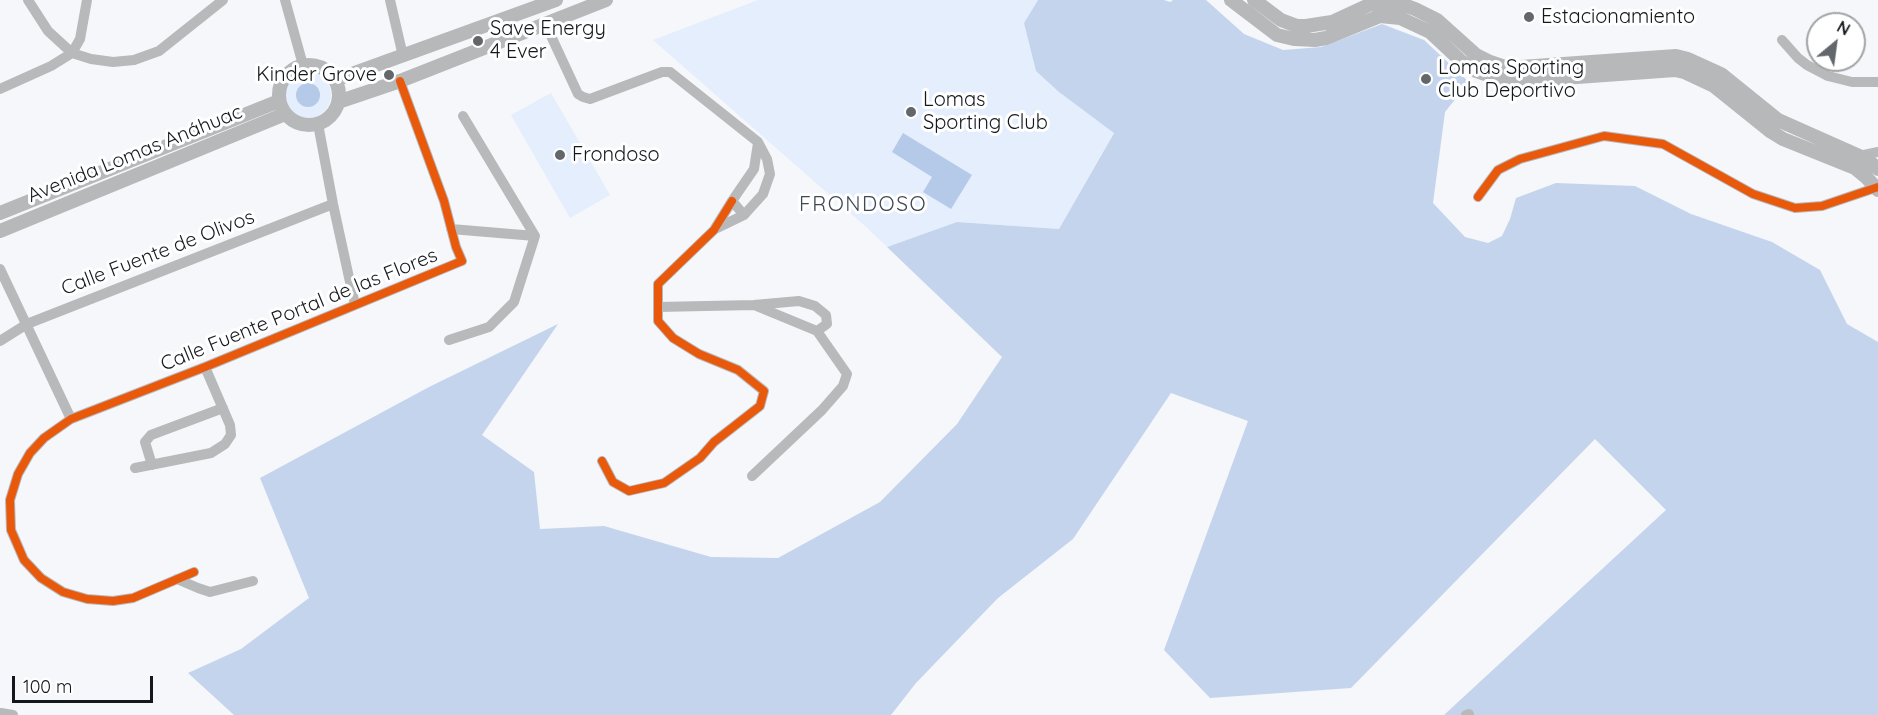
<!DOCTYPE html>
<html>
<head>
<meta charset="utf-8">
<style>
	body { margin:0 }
	#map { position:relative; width:1878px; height:715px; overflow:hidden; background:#f5f7fa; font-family:Quicksand,sans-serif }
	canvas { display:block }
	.north { position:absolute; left:1806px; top:12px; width:60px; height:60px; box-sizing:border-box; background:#fff; border:2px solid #a1a3a5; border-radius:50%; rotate:29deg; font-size:16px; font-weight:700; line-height:24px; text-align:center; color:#14181d }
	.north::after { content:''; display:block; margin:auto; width:21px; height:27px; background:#63666a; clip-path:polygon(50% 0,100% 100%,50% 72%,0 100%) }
	.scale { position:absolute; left:12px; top:676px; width:141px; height:27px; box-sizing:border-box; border:3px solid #14181d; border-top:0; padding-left:8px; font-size:18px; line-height:21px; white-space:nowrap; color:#14181d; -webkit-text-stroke:4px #fff; paint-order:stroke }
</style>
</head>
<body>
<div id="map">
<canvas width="1878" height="715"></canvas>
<div class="north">N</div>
<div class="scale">100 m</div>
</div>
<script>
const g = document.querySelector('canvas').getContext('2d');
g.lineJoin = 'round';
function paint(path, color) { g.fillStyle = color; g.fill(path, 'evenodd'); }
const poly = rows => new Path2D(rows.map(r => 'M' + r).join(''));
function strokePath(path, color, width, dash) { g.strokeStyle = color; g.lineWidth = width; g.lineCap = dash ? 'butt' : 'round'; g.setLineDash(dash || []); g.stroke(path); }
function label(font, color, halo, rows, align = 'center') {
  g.font = font + ' Quicksand,sans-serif'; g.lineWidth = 6; g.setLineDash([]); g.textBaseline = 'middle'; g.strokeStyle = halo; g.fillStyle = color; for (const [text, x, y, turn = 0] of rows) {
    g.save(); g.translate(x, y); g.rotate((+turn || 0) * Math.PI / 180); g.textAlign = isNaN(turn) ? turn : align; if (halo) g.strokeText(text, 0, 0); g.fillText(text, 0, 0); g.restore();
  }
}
paint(poly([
	[758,0,1038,0,1024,23,1059,92,1114,132,1059,229,957,222,887,247,865,226,653,40],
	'285 95a23 23 0 1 1 46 0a23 23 0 1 1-46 0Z',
	[551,93,610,195,570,218,511,115]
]), '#e5eefc');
paint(poly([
	[1038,0,1164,0,1170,2,1173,0,1206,0,1244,34,1283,50,1321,47,1382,24,1424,40,1469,82,1445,112,1433,203,1465,237,1488,243,1502,236,1510,219,1516,198,1556,183,1635,186,1691,214,1772,242,1820,270,1847,324,1878,342,1878,715,1444,715,1666,510,1595,439,1351,688,1210,698,1164,650,1248,421,1171,393,1073,539,998,598,916,683,891,715,234,715,188,673,241,649,309,598,260,478,429,387,558,324,482,435,534,472,540,529,604,526,711,557,778,558,880,502,957,424,1002,357,887,247,957,222,1059,229,1114,133,1059,92,1036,71,1024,23]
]), '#c4d4ed');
paint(poly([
	'296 95a12 12 0 1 1 24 0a12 12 0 1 1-24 0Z',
	[903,133,972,175,951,209,923,192,932,177,892,152]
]), '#b5cae8');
strokePath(poly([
	[28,0,48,31,72,53,91,59,113,62,134,60,159,51,223,0],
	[285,0,303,65],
	[390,0,403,56],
	[545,23,578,94,583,97,590,99,662,72,670,72,758,142,767,159,770,174,763,194,744,215,715,229],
	[1782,40,1798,58,1807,65,1828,76,1852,82,1878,82],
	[0,89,51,66,72,53,80,39,87,0],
	[318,124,333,204,355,305],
	[1858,160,1859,156,1878,152],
	[1478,197,1498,170,1520,159,1604,136,1663,144,1753,194,1795,208,1822,206,1878,187],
	[744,215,732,201,754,169,758,143],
	[451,229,535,236],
	[0,269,71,419],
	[658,307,754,305,799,301,815,306,826,315,827,324,817,331],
	[449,340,489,327,514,302,535,236,463,116],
	[0,341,27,324,333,204],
	[602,461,613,482,629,491,664,483,700,458,714,442,760,406,764,391,738,370,699,354,673,338,658,321,658,284,714,230,732,201],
	[152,465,145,442,151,435,223,408],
	[135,468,211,453,225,444,231,435,230,425,205,367],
	[752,476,822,410,843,386,847,374,817,331,754,305],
	[194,572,133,598,113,601,87,599,63,592,41,578,24,560,11,530,10,500,18,474,30,453,44,438,71,419,205,367,462,261,456,247,444,201,400,81],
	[177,579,198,588,210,592,253,581],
	[1,713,13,715],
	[1466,715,1469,714]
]), '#b7b9bb', 10);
strokePath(poly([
	[1231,0,1277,35,1294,39,1315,40,1326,38,1380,16,1400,18,1430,32,1461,61,1476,71,1502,80,1521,81,1675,70,1684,72,1714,86,1770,131,1783,139,1855,168,1866,177,1878,190],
	[1254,0,1281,20,1297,26,1306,26,1332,22,1369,5,1379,3,1404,5,1415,9,1437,20,1476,55,1490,62,1505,67,1521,67,1676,56,1688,59,1721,74,1778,120,1859,156,1870,162,1878,169],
	'279 95a30 30 0 1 1 60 0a30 30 0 1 1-60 0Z',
	[335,80,556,0],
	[338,102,400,81,606,0],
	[0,213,279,101],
	[0,231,285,114]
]), '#b6b8ba', 14);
strokePath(poly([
	[1478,197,1498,170,1520,159,1604,136,1663,144,1753,194,1795,208,1822,206,1878,187],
	[602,461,613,482,629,491,664,483,700,458,714,442,760,406,764,391,738,370,699,354,673,338,658,321,658,284,714,230,732,201],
	[194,572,133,598,113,601,87,599,63,592,41,578,24,560,11,530,10,500,18,474,30,453,44,438,71,419,205,367,462,261,456,247,444,201,400,81]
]), '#e8590c', 8);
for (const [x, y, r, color] of [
	[1529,17,6,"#63666a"],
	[478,41,6,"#63666a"],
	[389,75,6,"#63666a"],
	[1426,79,6,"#63666a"],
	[911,112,6,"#63666a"],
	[560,155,6,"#63666a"]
]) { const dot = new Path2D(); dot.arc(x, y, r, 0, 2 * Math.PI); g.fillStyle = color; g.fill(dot); strokePath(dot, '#fff', 2); }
label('20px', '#14181d', '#fff', [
	["Estacionamiento",1541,17],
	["Save Energy",490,29],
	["4 Ever",490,52],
	["Lomas Sporting",1438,68],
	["Club Deportivo",1438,91],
	["Kinder Grove",377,75,"right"],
	["Lomas",923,100],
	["Sporting Club",923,123],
	["Frondoso",572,155]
], 'left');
label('20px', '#14181d', '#fff', [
	["Avenida Lomas Anáhuac",135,154,-22],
	["Calle Fuente de Olivos",158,253,-21],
	["Calle Fuente Portal de las Flores",299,310,-22]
]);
g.letterSpacing = '1.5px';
label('21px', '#404854', '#fff', [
	["FRONDOSO",863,205]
]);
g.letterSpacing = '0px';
</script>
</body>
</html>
